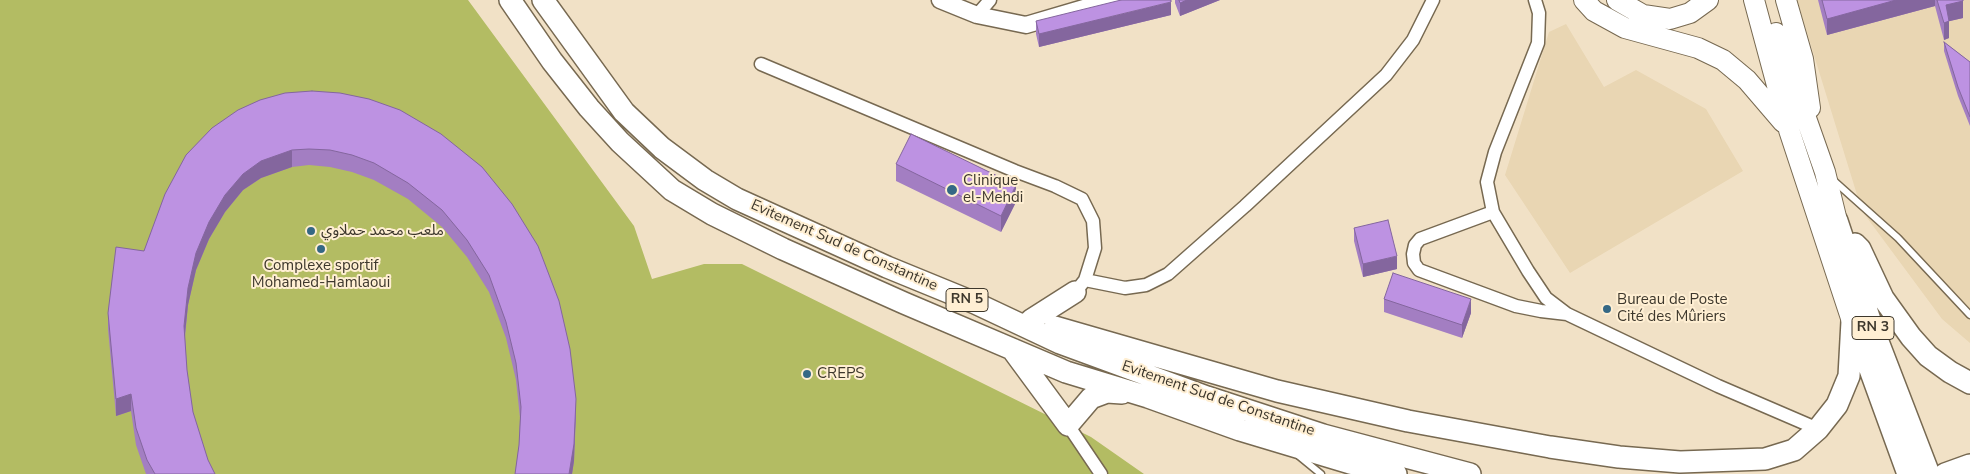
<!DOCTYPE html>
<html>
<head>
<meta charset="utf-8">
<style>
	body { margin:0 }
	canvas { display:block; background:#f1e1c6 }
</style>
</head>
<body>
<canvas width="1970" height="474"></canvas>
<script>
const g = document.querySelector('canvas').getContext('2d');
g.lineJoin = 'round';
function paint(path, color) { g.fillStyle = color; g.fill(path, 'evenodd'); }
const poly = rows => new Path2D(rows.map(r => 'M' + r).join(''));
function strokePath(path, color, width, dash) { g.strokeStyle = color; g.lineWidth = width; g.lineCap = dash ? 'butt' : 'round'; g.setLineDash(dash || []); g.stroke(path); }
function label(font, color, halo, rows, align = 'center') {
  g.font = font + ' "Nunito Sans","Noto Sans Arabic",sans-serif'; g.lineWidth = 4; g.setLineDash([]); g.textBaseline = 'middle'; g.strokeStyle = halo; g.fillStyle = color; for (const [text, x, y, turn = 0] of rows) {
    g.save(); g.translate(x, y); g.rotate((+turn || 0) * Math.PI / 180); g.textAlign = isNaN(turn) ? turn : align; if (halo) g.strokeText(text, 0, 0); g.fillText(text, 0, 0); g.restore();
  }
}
paint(poly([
	[1797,0,1970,0,1970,343,1942,319,1862,211],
	[1566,24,1604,87,1636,70,1706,109,1743,171,1570,273,1505,175,1549,32]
]), '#e9d6b3');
paint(poly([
	[0,0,468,0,634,226,652,279,704,264,742,264,1091,437,1144,474,0,474]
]), '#b3bc63');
const service = poly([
	[1833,180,1898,238,1970,315],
	[1299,456,1321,474]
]);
const minor = poly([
	[1535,0,1539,13,1538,43,1495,152,1487,182,1493,212,1528,271,1546,298,1567,314,1718,386,1818,429],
	[977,15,990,0],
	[761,64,1015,171,1055,186,1082,199,1093,221,1095,248,1085,280,1081,285],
	[1493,212,1420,239,1415,245,1413,254,1414,263,1419,270,1516,306,1541,311,1567,314],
	[1085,280,1125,288,1146,285,1168,274,1245,206,1386,75,1413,40,1433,0],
	[1068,425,1101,474]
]);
const tertiary = poly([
	[940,0,977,15,1026,25,1111,0]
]);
const primary = poly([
	[1584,0,1594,11,1625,28,1698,48,1723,60,1747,80,1783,122],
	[1617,0,1643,15,1670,19,1690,13,1708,0],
	[1754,0,1789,130,1852,321],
	[1786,0,1803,59,1810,108],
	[1776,33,1825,172,1837,221]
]);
const trunk = poly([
	[510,0,552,61,589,108,620,142,672,190,712,214,783,249,904,303,1066,372,1148,397,1240,430,1350,463,1396,474],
	[543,0,624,112,662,148,705,180,737,199,887,267,975,303,1060,343,1207,397,1323,435,1470,474],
	[1837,221,1872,326,1929,474],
	[1855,244,1860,249,1883,298,1911,337,1928,356,1950,372,1970,383],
	[1031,320,1075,292],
	[1055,327,1277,391,1408,421,1550,447,1619,457,1680,462,1765,459,1794,450,1818,429,1837,405,1849,376,1852,321],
	[1856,331,1908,474],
	[1012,349,1068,425,1091,398,1107,392,1122,393],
	[1945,474,1970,465]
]);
strokePath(service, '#776951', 9);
strokePath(minor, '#776951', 15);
strokePath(tertiary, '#776951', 19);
strokePath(primary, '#776951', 22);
strokePath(trunk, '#776951', 24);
strokePath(service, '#fff', 6);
strokePath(minor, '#fff', 12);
strokePath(tertiary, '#fff', 16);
strokePath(primary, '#fff', 20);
strokePath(trunk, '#fff', 21);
paint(poly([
	[1175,0,1220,0,1180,16,1175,3],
	[1818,0,1963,0,1963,18,1949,21,1949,38,1944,40,1935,6,1827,35],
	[1171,15,1039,47,1036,34,1036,21],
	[1944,42,1970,62,1970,126,1958,96,1944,51],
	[400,110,576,416,574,461,572,474,515,474,519,445,520,418,516,380,506,338,489,292,467,257,442,227,408,199,374,180,352,172,330,167,309,165,292,167,261,178,243,190,225,212,209,239,196,270,188,305,185,337,187,370,193,412,208,460,215,474,146,474,136,445,131,411,116,416,108,329,108,313,144,251,165,194],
	[896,164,1016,202,1001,232,896,181],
	[1354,228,1397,269,1363,277,1354,241],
	[1384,299,1471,313,1462,338,1384,312]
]), '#a37ec2');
paint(poly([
	[1187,0,1220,0,1180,16,1180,3],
	[1896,0,1935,0,1935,6,1827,35,1827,19],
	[1963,1,1963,18,1946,22,1946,5],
	[1171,2,1171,15,1039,47,1039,34],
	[1949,21,1949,38,1944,40,1944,23],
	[292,150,292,167,261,178,243,190,225,212,209,239,196,270,188,305,184,343,184,326,188,288,196,253,209,222,225,195,243,174,261,161],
	[1016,185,1016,202,1001,232,1001,216],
	[1397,256,1397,269,1363,277,1363,264],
	[1471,299,1471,313,1462,338,1462,325],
	[131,394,131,411,116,416,116,399],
	[576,399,574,461,572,474,569,474]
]), '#84669e');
const building = poly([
	[1121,0,1171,0,1171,2,1039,34,1036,21,1121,0],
	[1179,0,1187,0,1180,3,1179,0],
	[1822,0,1896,0,1827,19,1822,0],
	[1937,0,1963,0,1963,1,1946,5,1949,21,1944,23,1937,0],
	[1944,42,1970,62,1970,117,1958,87,1944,42],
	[312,91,340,93,369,99,400,110,441,134,482,167,512,204,538,246,559,301,570,349,576,399,574,444,569,474,515,474,519,445,521,407,516,363,506,322,489,275,467,240,442,210,408,183,374,163,352,155,330,150,309,149,292,150,261,161,243,174,225,195,209,222,196,253,188,288,184,326,187,370,193,412,208,460,215,474,155,474,147,460,136,428,131,394,116,399,108,313,116,247,144,251,165,194,186,155,212,128,238,110,260,100,285,93,312,91],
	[911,134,1016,185,1001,216,896,164,911,134],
	[1388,220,1397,256,1363,264,1354,228,1388,220],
	[1393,273,1471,299,1462,325,1384,299,1393,273]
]);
paint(building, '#bd92e2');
strokePath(building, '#84669e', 1);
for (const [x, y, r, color] of [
	[952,190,6,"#356885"],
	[311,231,5,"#356885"],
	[321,249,5,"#356885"],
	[1607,309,5,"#356885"],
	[807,374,5,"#356885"]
]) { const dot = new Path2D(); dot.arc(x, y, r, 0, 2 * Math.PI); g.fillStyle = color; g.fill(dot); strokePath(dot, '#ffefd3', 2); }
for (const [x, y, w] of [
	[967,300,42],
	[1873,328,42]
]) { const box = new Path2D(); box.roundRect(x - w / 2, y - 11.5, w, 23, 4); g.fillStyle = '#ffefd3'; g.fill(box); strokePath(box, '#3d372c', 1); }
label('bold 14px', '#3d372c', null, [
	["RN 5",967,300],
	["RN 3",1873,328]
]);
label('15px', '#3d372c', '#ffefd3', [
	["Clinique",963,181],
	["el-Mehdi",963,198],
	["ملعب محمد حملاوي",321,231],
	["Complexe sportif",321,266,"center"],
	["Mohamed-Hamlaoui",321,283,"center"],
	["Bureau de Poste",1617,300],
	["Cité des Mûriers",1617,317],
	["CREPS",817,374]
], 'left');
label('15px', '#3d372c', '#ffefd3', [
	["Evitement Sud de Constantine",844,246,24],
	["Evitement Sud de Constantine",1218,399,19]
]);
</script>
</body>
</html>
